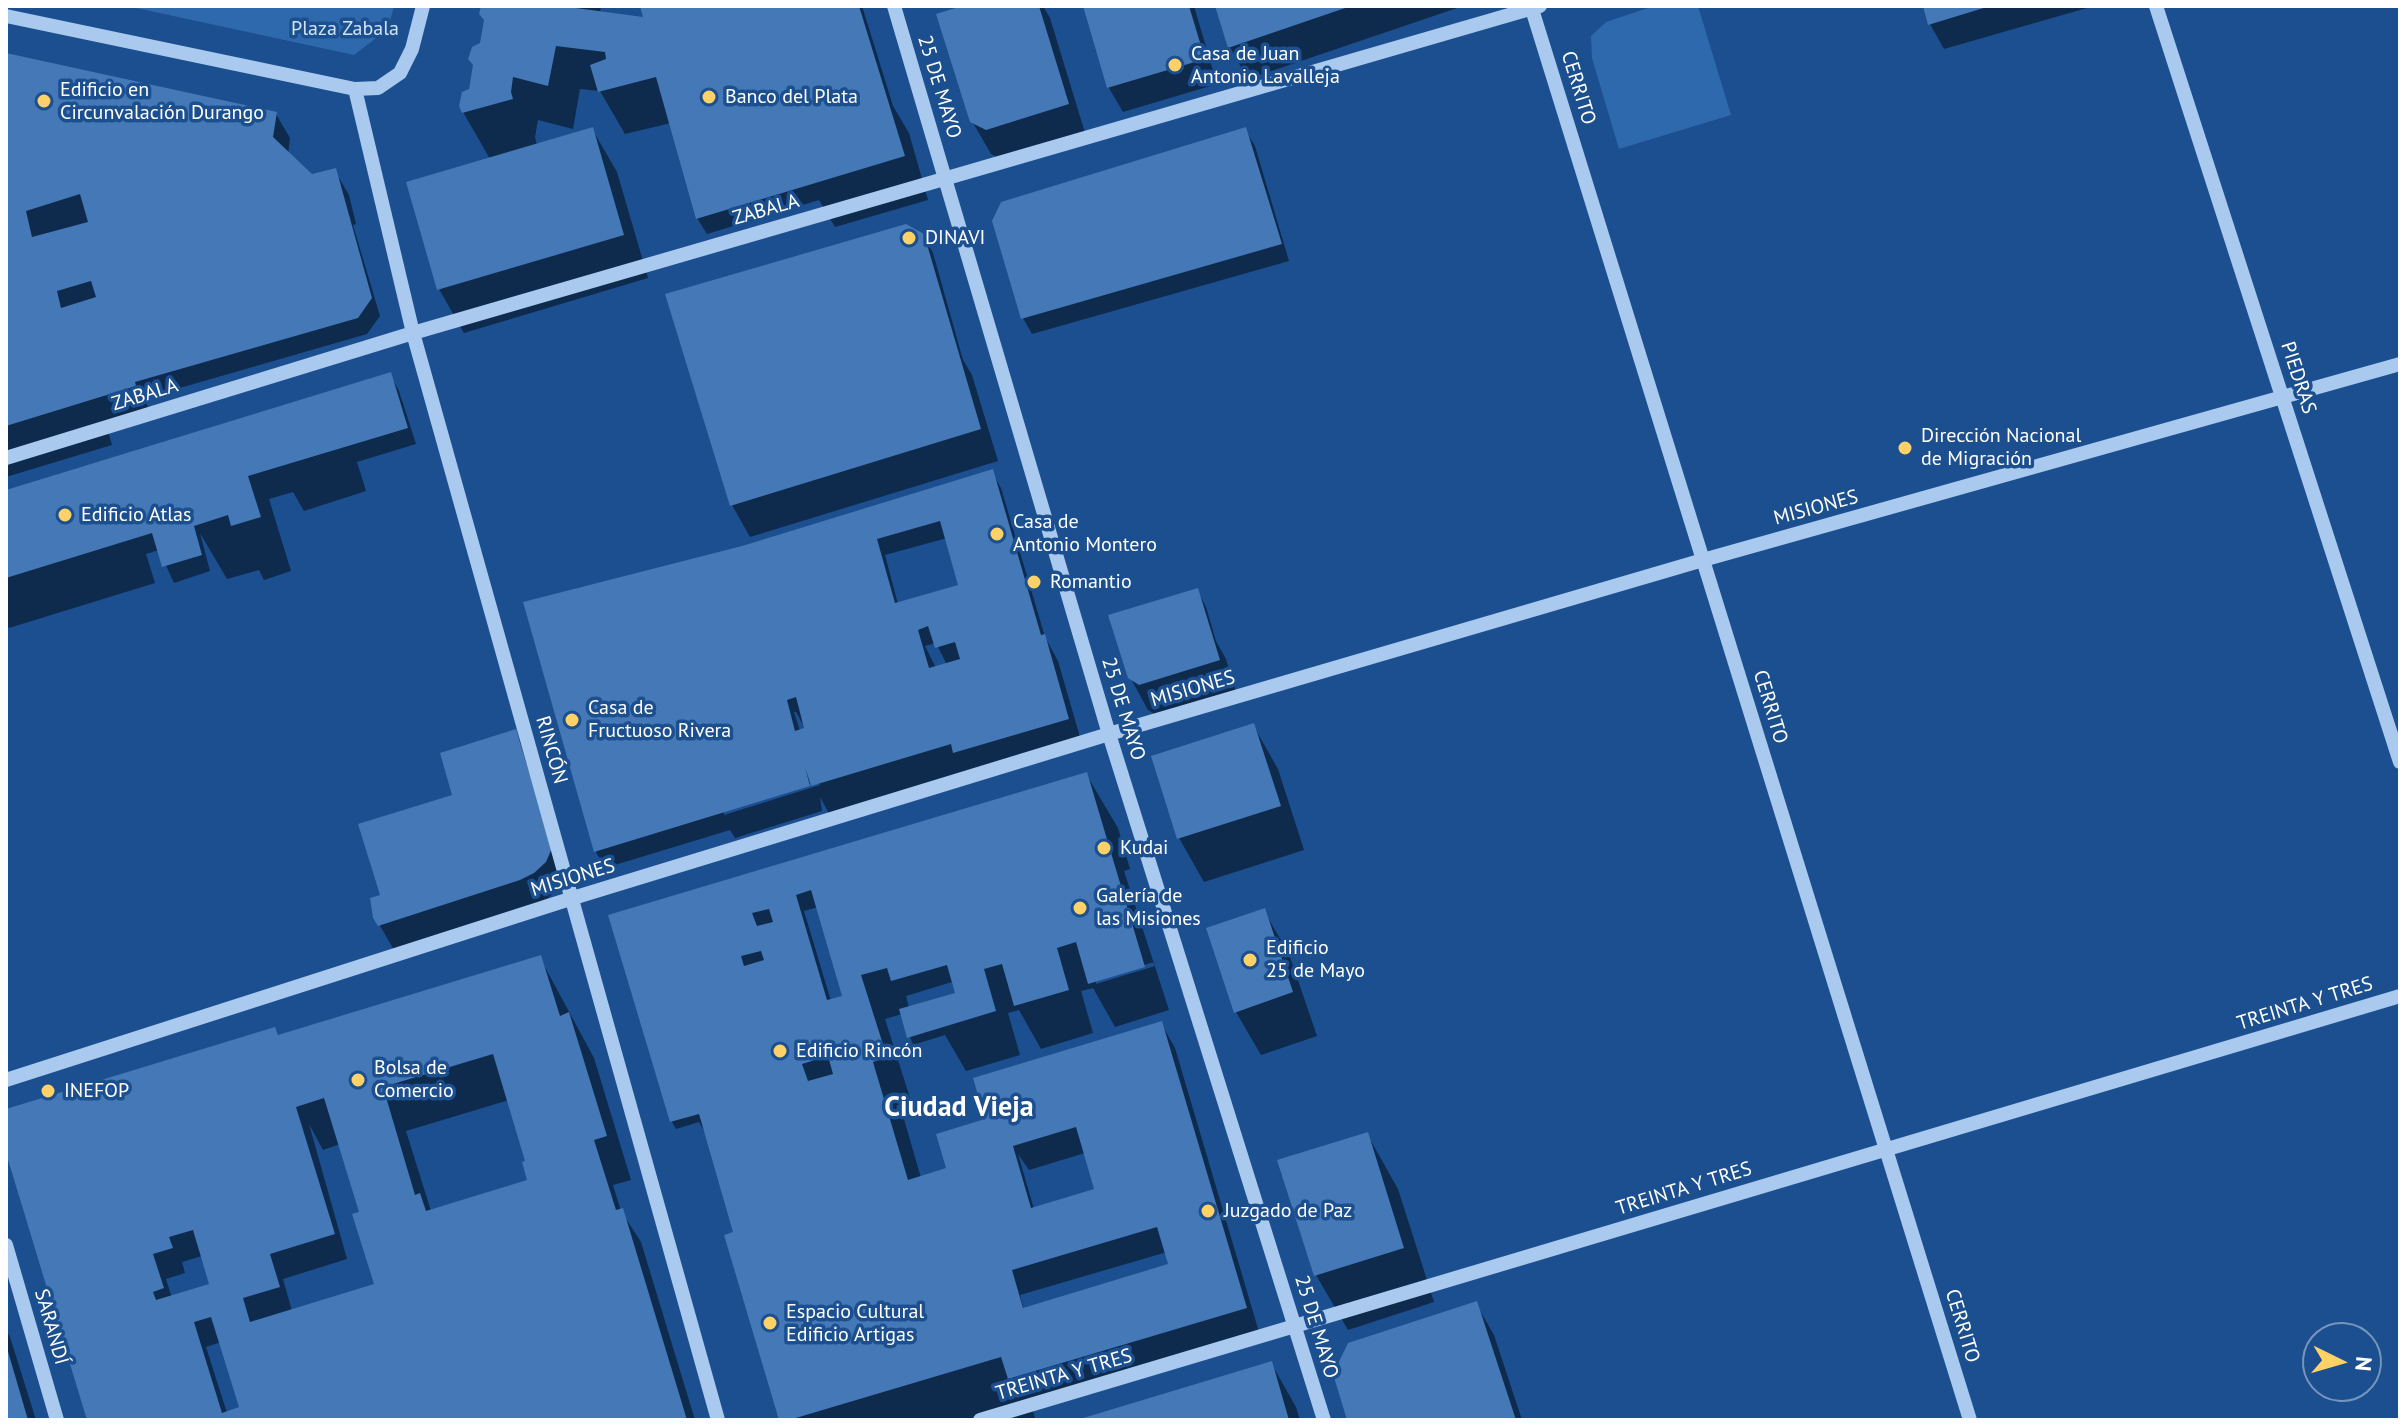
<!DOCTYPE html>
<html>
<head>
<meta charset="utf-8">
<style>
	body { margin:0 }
	#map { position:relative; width:2406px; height:1426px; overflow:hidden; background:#1b4f8f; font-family:"PT Sans",sans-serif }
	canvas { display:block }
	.frame { position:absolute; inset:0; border:8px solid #fff; pointer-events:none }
	.north { position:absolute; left:2302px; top:1322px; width:80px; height:80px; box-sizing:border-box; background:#1b4f8f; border:2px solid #7695bc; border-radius:50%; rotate:95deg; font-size:22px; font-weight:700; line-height:32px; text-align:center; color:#fff }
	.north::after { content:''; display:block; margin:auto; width:28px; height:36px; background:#ffd166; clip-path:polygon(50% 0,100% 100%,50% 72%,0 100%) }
</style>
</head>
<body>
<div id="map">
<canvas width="2406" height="1426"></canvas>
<div class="frame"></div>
<div class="north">N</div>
</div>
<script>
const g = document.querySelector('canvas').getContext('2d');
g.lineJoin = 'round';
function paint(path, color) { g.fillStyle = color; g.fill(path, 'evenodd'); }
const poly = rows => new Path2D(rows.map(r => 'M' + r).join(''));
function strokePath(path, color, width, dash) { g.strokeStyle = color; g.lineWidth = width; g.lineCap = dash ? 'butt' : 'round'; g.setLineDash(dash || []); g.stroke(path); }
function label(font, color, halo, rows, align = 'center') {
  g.font = font + ' "PT Sans",sans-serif'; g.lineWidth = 7; g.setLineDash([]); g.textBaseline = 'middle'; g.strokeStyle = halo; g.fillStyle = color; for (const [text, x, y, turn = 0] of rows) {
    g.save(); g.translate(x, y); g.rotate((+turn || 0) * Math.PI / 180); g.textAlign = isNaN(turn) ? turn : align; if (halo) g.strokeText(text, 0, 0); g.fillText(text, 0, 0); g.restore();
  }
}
paint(poly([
	[127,6,394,6,388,29,354,55],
	[1654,6,1698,6,1731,115,1619,149,1592,58,1591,36,1606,22]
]), '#2e69ad');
paint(poly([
	[483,6,601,6,600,13,646,20,642,6,862,6,893,106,909,133,928,200,835,227,819,200,707,234,697,218,671,123,625,134,600,91,580,89,573,129,538,120,535,137,537,145,592,129,617,172,648,278,464,333,439,289,490,159,463,112,486,22],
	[968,6,1043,6,1050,18,1086,136,1005,161,991,154,972,121],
	[1085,6,1194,6,1217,84,1123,112,1109,88],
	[1217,6,1463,6,1248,79,1230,48],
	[1925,6,2094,6,1944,49,1930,24],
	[6,55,276,114,290,138,288,154,311,176,335,171,349,195,356,224,353,225,380,316,367,334,145,398,149,411,106,424,112,445,6,477],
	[1245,130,1255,146,1289,261,1032,334,1023,318],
	[923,235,933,253,963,360,972,375,998,461,750,537,732,505],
	[390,375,399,391,416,444,357,462,366,491,304,511,293,492,269,499,291,571,264,580,259,570,227,579,200,533,210,571,174,583,159,550,146,554,155,583,9,628,6,623,6,492],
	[992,472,1001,488,1045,637,1058,661,1082,744,831,817,820,797,822,811,735,838,730,830,605,868,596,852,525,604,743,548],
	[947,538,960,586,898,604,885,555],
	[936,643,947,665,936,668,925,646],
	[794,712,796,712,806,730,800,731],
	[818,781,820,785,724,815,724,811],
	[1197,590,1206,607,1216,641,1226,659,1236,692,1158,716,1148,710,1130,677],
	[1253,725,1278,769,1304,850,1204,882,1179,838],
	[515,731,529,756,565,874,559,887,548,898,535,904,394,950,375,917,382,896,455,796],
	[1086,774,1118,828,1130,869,1124,871,1169,1010,1115,1027,1093,988,1081,991,1093,1033,1041,1049,1019,1010,1008,1013,1020,1055,966,1071,945,1035,913,1045,902,1014,885,1019,911,1101,896,1106,904,1119,921,1178,948,1170,988,1122,1161,1023,1175,1048,1259,1332,1030,1401,1035,1418,1029,1420,781,1420,736,1233,707,1136,699,1122,676,1129,672,1122,611,916],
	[818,907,845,997,831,1001,804,911],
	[1154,962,1155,966,1096,984,1096,979],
	[952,982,958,994,909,1008,906,996],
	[1085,1153,1096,1190,1034,1209,1018,1154,1029,1170],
	[1167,1252,1171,1266,1024,1310,1020,1295],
	[1264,911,1289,954,1317,1036,1261,1055,1236,1012],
	[540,958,594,1058,631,1180,613,1185,621,1211,641,1242,695,1420,89,1420,6,1146,6,1111,275,1029,279,1037],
	[509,1100,528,1163,530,1181,431,1211,406,1131],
	[309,1124,323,1150,340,1144,361,1213,376,1286,292,1311,283,1279,347,1259],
	[202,1256,211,1285,172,1298,166,1279,185,1273,182,1262],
	[221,1342,242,1417,227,1413,206,1347],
	[1367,1134,1398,1189,1434,1302,1348,1330,1316,1275],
	[1476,1304,1494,1335,1522,1420,1349,1420],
	[6,1329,10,1337,36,1420,6,1420],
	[1271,1363,1296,1407,1300,1420,1084,1420]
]), '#0007');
paint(poly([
	[481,6,561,6,643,17,640,6,859,6,905,156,696,219,656,77,598,92,590,65,606,59,605,52,556,46,548,86,513,77,511,92,513,99,462,113,459,106,462,92,469,89,473,65,468,59,472,47,480,43,484,20,479,14],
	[962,6,1039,6,1069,104,986,130,970,122,936,14],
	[1083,6,1189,6,1205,59,1107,88],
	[1215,6,1351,6,1228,48],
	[1923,6,1987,6,1987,7,1928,25],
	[6,53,277,112,273,137,312,174,336,168,372,298,358,318,135,382,136,386,6,426],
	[80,194,88,222,32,237,26,211],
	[91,281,96,297,61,308,57,291],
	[593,127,624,235,437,290,406,182],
	[1246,127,1282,244,1021,319,992,221,1001,202],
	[906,224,924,234,981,429,730,506,665,294],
	[391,372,408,428,248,476,261,517,231,526,228,515,194,526,202,555,162,567,152,533,6,578,6,490],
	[993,469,1041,635,1045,634,1069,719,953,753,951,744,811,786,805,767,810,786,594,852,523,602,742,546],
	[940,521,958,585,895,603,877,539],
	[928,626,935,648,955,642,960,659,929,668,918,630],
	[796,697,804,728,795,731,787,700],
	[1198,588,1220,660,1139,685,1128,678,1108,615],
	[1254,723,1281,806,1177,839,1151,756],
	[516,729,552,848,546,862,534,873,520,880,378,926,373,918,370,898,380,895,358,824,452,795,440,753],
	[1087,772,1145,967,1088,984,1076,942,1057,948,1069,990,1014,1006,1002,964,984,969,996,1011,907,1038,899,1009,955,993,947,965,891,981,887,968,861,975,887,1057,873,1062,908,1180,946,1168,936,1134,985,1119,973,1078,1162,1021,1247,1308,1008,1379,1001,1357,789,1420,779,1420,724,1235,733,1232,699,1114,670,1122,608,915],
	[811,890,842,996,827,1000,796,895],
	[769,909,773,922,757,926,752,913],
	[761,951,764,960,744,966,741,956],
	[828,1056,833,1074,808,1081,802,1064],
	[1076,1127,1094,1189,1031,1208,1013,1146],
	[1157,1227,1168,1264,1023,1308,1012,1270],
	[1265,908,1293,992,1234,1013,1206,928],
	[541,955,560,1016,569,1012,607,1136,594,1140,616,1210,623,1208,687,1420,87,1420,6,1153,6,1109,275,1027,278,1035],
	[493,1054,525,1161,522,1162,527,1180,426,1211,420,1193,415,1195,383,1087],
	[324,1098,359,1212,352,1214,374,1284,250,1322,243,1298,280,1287,270,1254,335,1234,296,1107],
	[193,1230,209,1284,156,1300,153,1292,164,1288,153,1254,173,1248,169,1237],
	[211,1317,239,1407,222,1413,194,1322],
	[1368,1132,1404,1248,1314,1276,1277,1160],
	[1477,1301,1516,1420,1347,1420,1333,1374,1348,1343],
	[6,1348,7,1348,28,1420,6,1420],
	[1272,1361,1289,1420,1080,1420,1080,1419]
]), '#4478b7');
strokePath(poly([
	[894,6,1109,734,1324,1420],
	[1531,6,1970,1420],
	[2156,6,2400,762],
	[6,16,355,89,378,88,400,73,412,49,423,6],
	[355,89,413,333,718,1420],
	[6,458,413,333,1540,6],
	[6,1080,573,898,1109,734,1703,560,2400,364],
	[6,1245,57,1420],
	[980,1420,2400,996]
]), '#a9c9ee', 14);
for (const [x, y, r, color] of [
	[1175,65,8,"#ffd166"],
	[709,97,8,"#ffd166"],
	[44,101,8,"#ffd166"],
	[909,238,8,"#ffd166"],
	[1905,448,8,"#ffd166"],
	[65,515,8,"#ffd166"],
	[997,534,8,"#ffd166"],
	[1034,582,8,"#ffd166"],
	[572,720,8,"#ffd166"],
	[1104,848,8,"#ffd166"],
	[1080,908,8,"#ffd166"],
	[1250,960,8,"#ffd166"],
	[780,1051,8,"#ffd166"],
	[358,1080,8,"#ffd166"],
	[48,1091,8,"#ffd166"],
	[1208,1211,8,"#ffd166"],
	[770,1323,8,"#ffd166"]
]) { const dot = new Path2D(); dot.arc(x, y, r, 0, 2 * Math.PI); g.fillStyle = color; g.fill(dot); strokePath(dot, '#1b4f8f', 3); }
label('20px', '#cfe3fa', '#1b4f8f', [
	["Plaza Zabala",345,29]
]);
label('20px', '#fff', '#1b4f8f', [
	["Casa de Juan",1191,54],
	["Antonio Lavalleja",1191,77],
	["Edificio en",60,90],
	["Circunvalación Durango",60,113],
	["Banco del Plata",725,97],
	["DINAVI",925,238],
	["Dirección Nacional",1921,436],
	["de Migración",1921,459],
	["Edificio Atlas",81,515],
	["Casa de",1013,522],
	["Antonio Montero",1013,545],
	["Romantio",1050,582],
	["Casa de",588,708],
	["Fructuoso Rivera",588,731],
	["Kudai",1120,848],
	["Galería de",1096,896],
	["las Misiones",1096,919],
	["Edificio",1266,948],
	["25 de Mayo",1266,971],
	["Edificio Rincón",796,1051],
	["Bolsa de",374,1068],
	["Comercio",374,1091],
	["INEFOP",64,1091],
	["Juzgado de Paz",1224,1211],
	["Espacio Cultural",786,1312],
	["Edificio Artigas",786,1335]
], 'left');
label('20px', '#fff', '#1b4f8f', [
	["25 DE MAYO",939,87,73],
	["CERRITO",1578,88,73],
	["ZABALA",766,210,-16],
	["PIEDRAS",2298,378,72],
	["ZABALA",145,395,-17],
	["MISIONES",1816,508,-15],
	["MISIONES",1193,689,-16],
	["CERRITO",1770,707,73],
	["25 DE MAYO",1123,709,73],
	["RINCÓN",551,750,74],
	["MISIONES",573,878,-17],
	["TREINTA Y TRES",2305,1004,-17],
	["TREINTA Y TRES",1684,1189,-17],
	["CERRITO",1962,1326,73],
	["SARANDÍ",51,1327,74],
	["25 DE MAYO",1316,1327,73],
	["TREINTA Y TRES",1064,1375,-16]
]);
label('bold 28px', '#fff', '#1b4f8f', [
	["Ciudad Vieja",959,1108]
]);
</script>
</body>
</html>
